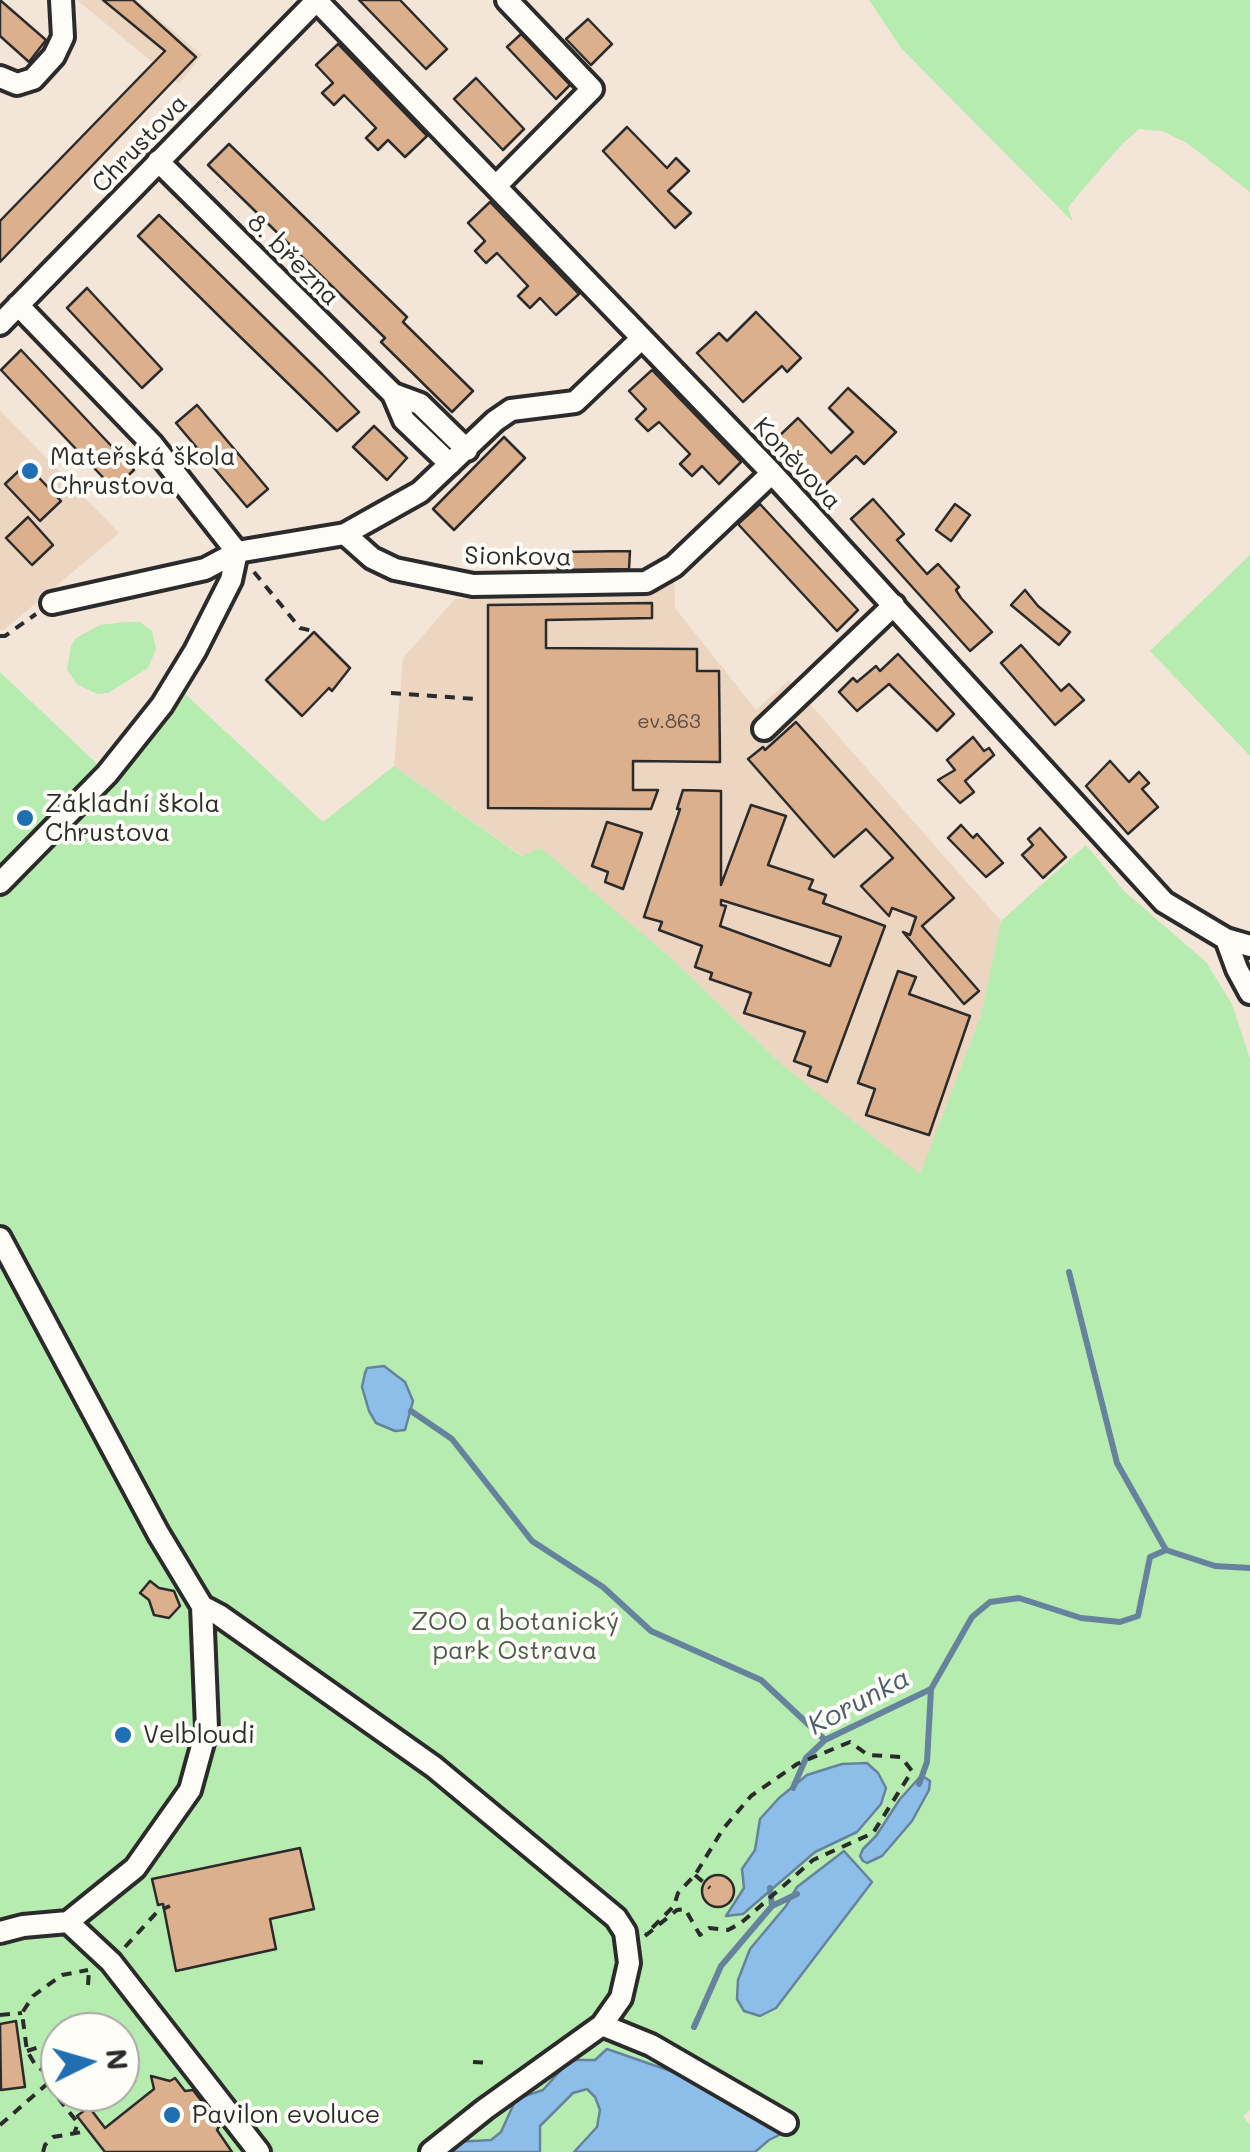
<!DOCTYPE html>
<html>
<head>
<meta charset="utf-8">
<style>
	body { margin:0 }
	#map { position:relative; width:1250px; height:2152px; overflow:hidden; background:#f3e5d7; font-family:Mali,sans-serif }
	canvas { display:block }
	.north { position:absolute; left:40px; top:2012px; width:100px; height:100px; box-sizing:border-box; background:#fdfcf7; border:2px solid #a9a8a5; border-radius:50%; rotate:85deg; font-size:28px; font-weight:700; line-height:40px; text-align:center; color:#2b2b2b }
	.north::after { content:''; display:block; margin:auto; width:35px; height:45px; background:#1f6fb2; clip-path:polygon(50% 0,100% 100%,50% 72%,0 100%) }
</style>
</head>
<body>
<div id="map">
<canvas width="1250" height="2152"></canvas>
<div class="north">N</div>
</div>
<script>
const g = document.querySelector('canvas').getContext('2d');
g.lineJoin = 'round';
function paint(path, color) { g.fillStyle = color; g.fill(path, 'evenodd'); }
const poly = rows => new Path2D(rows.map(r => 'M' + r).join(''));
function strokePath(path, color, width, dash) { g.strokeStyle = color; g.lineWidth = width; g.lineCap = dash ? 'butt' : 'round'; g.setLineDash(dash || []); g.stroke(path); }
function label(font, color, halo, rows, align = 'center') {
  g.font = font + ' Mali,sans-serif'; g.lineWidth = 8; g.setLineDash([]); g.textBaseline = 'middle'; g.strokeStyle = halo; g.fillStyle = color; for (const [text, x, y, turn = 0] of rows) {
    g.save(); g.translate(x, y); g.rotate((+turn || 0) * Math.PI / 180); g.textAlign = isNaN(turn) ? turn : align; if (halo) g.strokeText(text, 0, 0); g.fillText(text, 0, 0); g.restore();
  }
}
paint(poly([
	[77,0,136,0,202,55,179,84],
	[0,410,119,533,4,630,0,630],
	[630,551,629,568,637,568,639,594,674,575,675,608,756,710,789,680,1001,921,981,1015,920,1175,781,1064,670,957,541,849,522,856,394,766,403,658,455,599,493,597,495,570,557,570,556,552]
]), '#ecd5c1');
paint(poly([
	[869,0,1250,0,1250,192,1187,143,1162,131,1139,129,1121,145,1068,207,1073,222,901,48],
	[1250,555,1250,756,1150,651],
	[124,622,140,622,152,631,156,649,148,668,108,693,97,694,77,684,67,670,71,646,76,638,100,625],
	[0,672,113,779,184,693,323,822,394,766,521,856,541,848,670,957,781,1064,920,1174,981,1015,1001,921,1086,845,1124,891,1206,962,1232,1004,1250,1059,1250,2110,1243,2116,1250,2125,1250,2152,0,2152],
	[60,2032,120,2032,120,2092,60,2092]
]), '#b6ecaf');
const water = poly([
	[384,1366,405,1382,413,1401,405,1430,395,1431,376,1423,369,1411,362,1387,365,1373,367,1368,384,1366],
	[867,1763,878,1773,886,1788,881,1804,857,1832,815,1852,743,1914,726,1916,744,1888,742,1869,755,1850,760,1819,779,1798,807,1775,842,1764,867,1763],
	[924,1777,930,1781,929,1790,912,1821,882,1856,867,1863,863,1861,860,1856,863,1849,876,1836,900,1799,919,1778,924,1777],
	[844,1851,872,1882,776,2008,760,2016,744,2011,737,1999,738,1980,750,1949,786,1906,797,1887,844,1851],
	[607,2049,682,2075,756,2118,787,2131,769,2140,755,2152,574,2152,597,2127,600,2110,595,2097,587,2089,573,2093,540,2126,540,2152,444,2152,455,2142,491,2140,501,2132,516,2099,543,2090,570,2060,595,2060,607,2049]
]);
paint(water, '#8dbee9');
strokePath(water, '#66839d', 2.5);
strokePath(poly([
	[1069,1272,1117,1463,1166,1550],
	[411,1411,452,1439,532,1541,603,1587,651,1631,761,1680,825,1740],
	[919,1784,927,1762,931,1689],
	[793,1788,806,1758,825,1740,931,1689,972,1617,990,1602,1019,1598,1081,1618,1120,1622,1138,1616,1150,1557,1166,1550,1215,1566,1250,1568],
	[772,1906,797,1894],
	[694,2027,721,1966,772,1906,770,1888]
]), '#66839d', 6);
const building = poly([
	[0,0,46,40,29,62,0,36,0,0],
	[103,0,133,0,196,57,0,262,0,221,165,51,103,0],
	[359,0,400,0,447,49,426,69,359,0],
	[588,19,612,44,591,65,566,39,588,19],
	[521,34,570,85,556,99,507,47,521,34],
	[338,44,427,136,405,157,388,140,378,150,366,138,376,128,344,95,334,105,322,93,333,83,316,65,338,44],
	[476,78,524,129,503,150,454,99,476,78],
	[627,127,667,168,676,158,689,171,668,191,691,213,675,228,603,151,627,127],
	[229,144,407,317,403,322,473,391,452,412,381,342,385,338,208,165,229,144],
	[490,202,579,294,556,315,540,298,530,308,518,296,528,286,497,253,486,263,475,251,485,241,468,223,490,202],
	[159,215,322,374,359,412,337,431,226,323,138,236,159,215],
	[87,288,162,369,142,388,67,308,87,288],
	[756,312,801,358,787,372,782,366,743,402,697,353,719,333,727,341,756,312],
	[21,350,134,470,114,489,1,370,21,350],
	[652,370,741,462,719,484,702,466,692,476,680,464,690,454,659,422,648,431,636,419,646,409,629,391,652,370],
	[848,388,896,432,864,464,856,456,822,488,776,439,798,418,831,453,853,432,829,408,848,388],
	[197,405,268,489,247,507,176,423,197,405],
	[374,426,407,458,387,480,353,447,374,426],
	[504,437,525,458,454,530,433,509,504,437],
	[26,464,61,501,40,521,5,484,26,464],
	[873,499,904,534,897,540,927,574,938,564,959,587,956,590,961,598,992,632,970,651,851,519,873,499],
	[760,504,858,610,837,631,738,524,760,504],
	[955,504,970,515,951,541,936,530,955,504],
	[28,517,53,545,32,565,6,538,28,517],
	[630,551,629,569,558,570,556,552,630,551],
	[1025,590,1038,606,1070,632,1059,645,1011,605,1025,590],
	[652,603,652,618,546,620,546,648,697,649,697,671,719,671,720,762,633,761,633,790,658,790,651,809,488,808,488,605,652,603],
	[314,632,350,668,332,691,329,688,302,716,266,680,314,632],
	[1021,645,1061,691,1069,684,1084,700,1055,725,1001,663,1021,645],
	[898,654,954,714,937,731,889,684,857,711,839,692,853,678,857,682,876,666,880,671,898,654],
	[796,722,954,898,922,926,979,991,964,1004,903,932,910,935,916,917,892,908,889,916,861,886,893,858,866,829,834,857,748,759,763,747,765,750,796,722],
	[973,737,984,751,989,748,994,755,965,781,974,792,960,803,938,780,955,770,947,760,973,737],
	[1110,761,1129,782,1139,772,1149,783,1142,789,1158,807,1128,834,1086,786,1110,761],
	[683,790,721,791,721,885,751,805,786,816,768,865,813,880,809,889,826,895,823,903,885,926,827,1082,808,1075,811,1067,794,1061,805,1032,744,1013,751,993,710,979,712,973,695,967,702,946,659,930,662,922,644,917,680,809,677,809,683,790],
	[721,900,841,937,830,966,720,926,726,906,721,905,721,900],
	[607,822,642,833,623,889,605,882,608,872,592,866,607,822],
	[961,825,973,838,977,834,1003,863,986,877,948,838,961,825],
	[1040,828,1066,857,1043,878,1022,855,1033,845,1028,839,1040,828],
	[898,971,916,977,909,994,970,1016,929,1135,866,1115,875,1089,858,1083,898,971],
	[150,1581,159,1588,174,1591,180,1606,169,1618,154,1615,149,1600,140,1593,150,1581],
	[300,1848,314,1909,270,1919,276,1949,176,1971,163,1904,158,1905,152,1879,300,1848],
	'702 1891a16 16 0 1 1 32 0a16 16 0 1 1-32 0Z',
	[16,2021,25,2087,1,2090,0,2024,16,2021],
	[151,2076,170,2081,175,2078,185,2091,193,2090,220,2125,217,2130,232,2152,105,2152,77,2116,89,2107,105,2128,154,2089,151,2076]
]);
paint(building, '#dcb08d');
strokePath(building, '#2b2b2b', 2.5);
const minor = poly([
	[316,0,772,473,1164,902,1226,939,1250,946],
	[0,77,17,84,33,79,54,56,63,37,61,0],
	[158,161,393,394,404,420,450,464],
	[496,186,592,89,507,0],
	[18,305,152,444,237,552],
	[0,324,317,0],
	[393,394,420,404,467,450],
	[345,534,372,558,395,569,473,585,646,582,674,566,772,473],
	[52,603,205,569,237,552,345,534,420,492,495,421,511,410,575,402,642,338],
	[764,729,894,605],
	[0,883,107,774,162,705,195,651,231,580,237,552],
	[1226,939,1237,969,1250,993],
	[0,1238,158,1533,202,1606,207,1728,190,1790,135,1868,68,1922,23,1926,0,1932],
	[202,1606,219,1615,434,1767,616,1918,625,1932,629,1963,621,1998,602,2025],
	[68,1922,111,1962,259,2152],
	[431,2152,485,2109,602,2025,651,2045,786,2123]
]);
strokePath(minor, '#2b2b2b', 28);
strokePath(poly([
	[254,572,300,628,313,631],
	[0,636,5,636,36,614],
	[391,693,475,699],
	[695,1875,710,1888],
	[645,1936,677,1910,685,1909,700,1935,709,1928,728,1930,741,1923,813,1860,873,1833,912,1771,901,1757,868,1755,850,1742,797,1764,751,1796,723,1829,695,1875,678,1893,674,1906,646,1934],
	[125,1947,158,1911,170,1906],
	[88,1985,89,1970],
	[0,2015,22,2013],
	[27,2051,42,2046],
	[473,2062,490,2063],
	[47,2073,55,2066],
	[47,2084,78,2123,74,2134],
	[0,2125,47,2084,47,2073,36,2066,27,2051,22,2013,33,1996,62,1975,88,1970],
	[43,2152,45,2145,53,2137,88,2131]
]), '#2b2b2b', 4, [10, 8]);
strokePath(minor, '#fdfcf7', 20);
for (const [x, y, r, color] of [
	[30,471,10,"#1f6fb2"],
	[25,818,10,"#1f6fb2"],
	[123,1735,10,"#1f6fb2"],
	[172,2115,10,"#1f6fb2"]
]) { const dot = new Path2D(); dot.arc(x, y, r, 0, 2 * Math.PI); g.fillStyle = color; g.fill(dot); strokePath(dot, '#fdfcf7', 4); }
label('20px', '#574c44', null, [
	["ev.863",669,722]
]);
label('25px', '#2b2b2b', '#fdfcf7', [
	["Chrustova",140,144,-46],
	["8. března",293,260,45],
	["Koněvova",797,464,47],
	["Sionkova",518,557,1]
]);
label('25px', '#2b2b2b', '#fdfcf7', [
	["Mateřská škola",50,457],
	["Chrustova",50,486],
	["Základní škola",45,804],
	["Chrustova",45,833],
	["Velbloudi",143,1735],
	["Pavilon evoluce",192,2115]
], 'left');
label('25px', '#4e5b4c', '#fdfcf7', [
	["ZOO a botanický",515,1622],
	["park Ostrava",515,1651]
]);
label('italic 28px', '#4d5e6e', '#fdfcf7', [
	["Korunka",859,1702,-28]
]);
</script>
</body>
</html>
